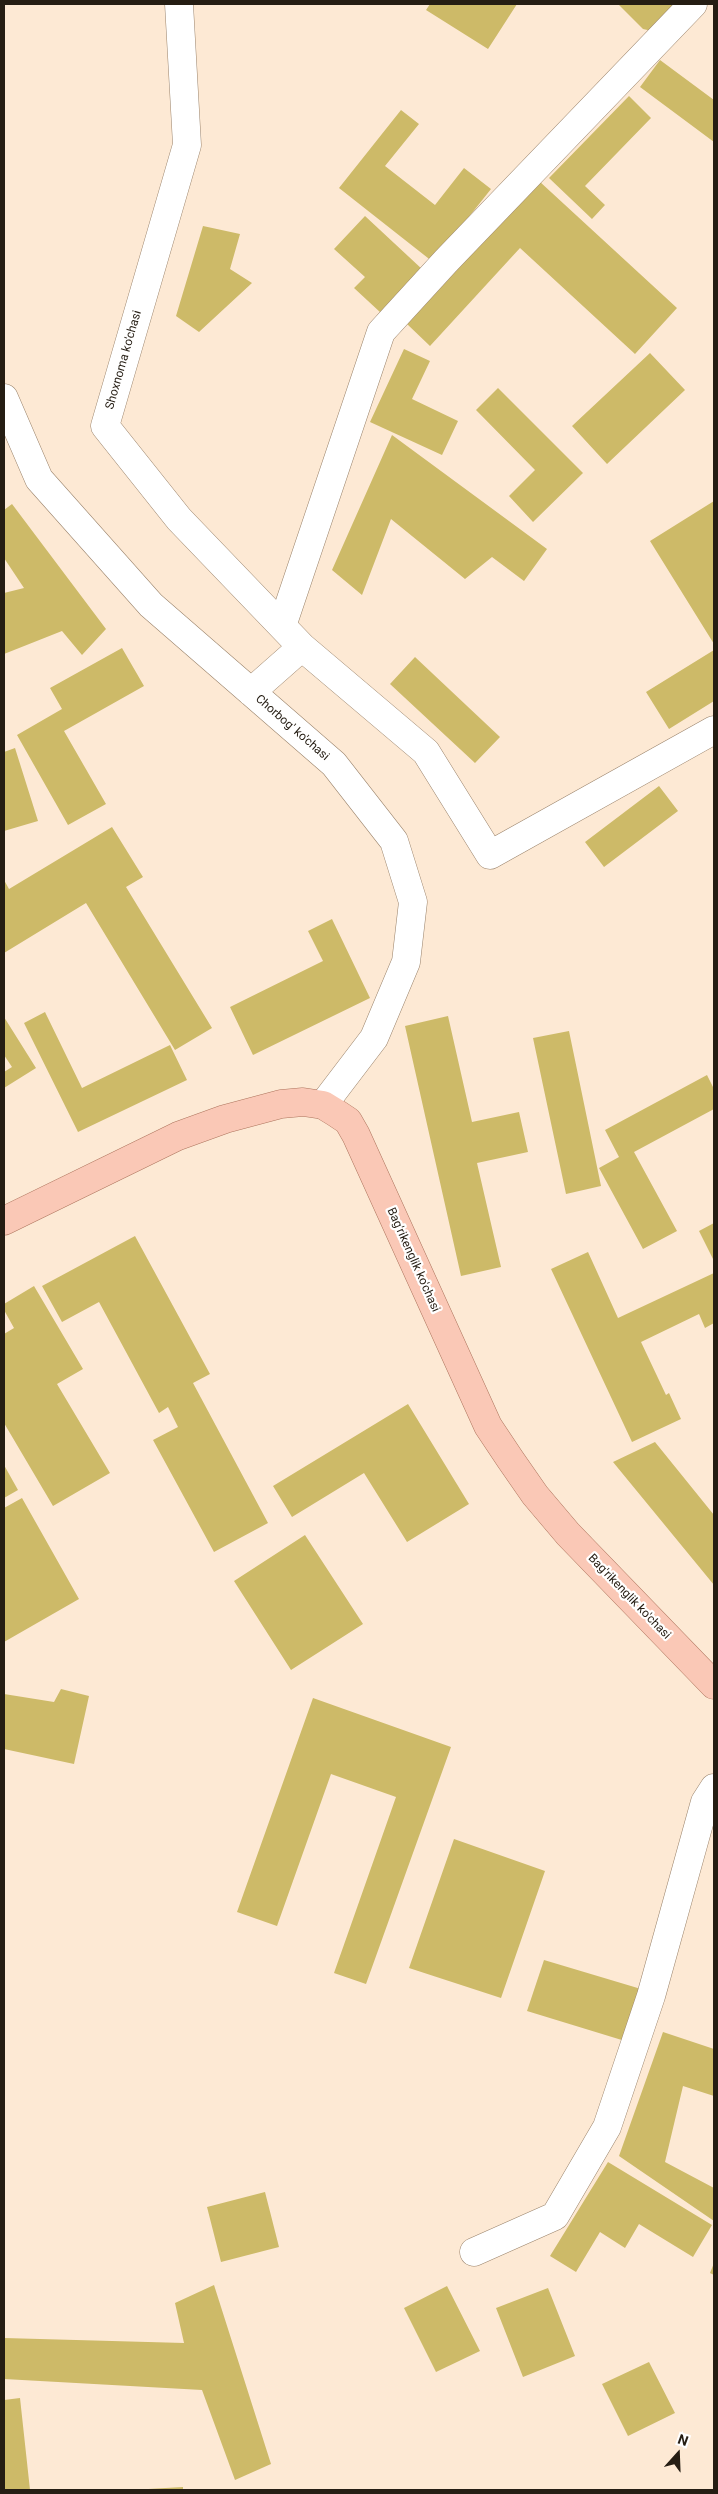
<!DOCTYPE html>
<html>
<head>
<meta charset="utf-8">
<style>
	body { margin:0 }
	#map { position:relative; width:718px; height:2494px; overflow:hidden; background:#fde9d4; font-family:Roboto,sans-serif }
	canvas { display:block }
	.frame { position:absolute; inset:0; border:5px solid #251d13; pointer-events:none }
	.north { position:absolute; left:653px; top:2429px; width:50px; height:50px; -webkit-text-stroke:4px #fff; paint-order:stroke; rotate:20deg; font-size:14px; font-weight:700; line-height:20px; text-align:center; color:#251d13 }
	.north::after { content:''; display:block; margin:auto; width:18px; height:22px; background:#251d13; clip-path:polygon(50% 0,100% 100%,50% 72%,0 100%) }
</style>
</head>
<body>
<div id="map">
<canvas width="718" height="2494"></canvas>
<div class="frame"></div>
<div class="north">N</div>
</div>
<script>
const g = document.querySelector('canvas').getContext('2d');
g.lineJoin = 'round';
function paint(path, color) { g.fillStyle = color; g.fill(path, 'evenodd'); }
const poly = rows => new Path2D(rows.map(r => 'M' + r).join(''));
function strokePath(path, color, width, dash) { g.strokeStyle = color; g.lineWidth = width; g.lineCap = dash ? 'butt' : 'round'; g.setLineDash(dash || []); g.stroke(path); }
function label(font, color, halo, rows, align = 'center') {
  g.font = font + ' Roboto,sans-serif'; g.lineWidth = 4.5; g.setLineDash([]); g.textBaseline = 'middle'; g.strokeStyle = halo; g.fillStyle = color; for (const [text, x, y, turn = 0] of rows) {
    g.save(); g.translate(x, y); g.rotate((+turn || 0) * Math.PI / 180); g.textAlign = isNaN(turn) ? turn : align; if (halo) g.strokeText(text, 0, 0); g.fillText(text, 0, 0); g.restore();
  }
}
paint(poly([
	[430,4,517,4,488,49,426,10],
	[618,4,674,4,652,31,643,29],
	[660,60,714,100,714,142,640,87],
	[629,96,651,118,585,186,605,205,592,219,549,178],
	[401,110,419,124,385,166,435,205,464,168,491,189,433,262,339,188],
	[539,181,677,308,635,354,520,248,430,346,407,324],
	[365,216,423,270,381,313,354,288,365,277,334,249],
	[203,226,240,234,230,269,252,283,199,332,176,316],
	[404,349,430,361,412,399,458,421,442,455,370,422],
	[650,353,685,390,607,464,572,426],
	[498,388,583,473,533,522,509,496,535,470,476,410],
	[392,435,547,549,524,581,492,557,465,579,391,519,362,595,332,570],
	[714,501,713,535,714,644,650,541],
	[12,504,106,629,82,655,62,631,4,654,4,593,24,588,4,558,4,510],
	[122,648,144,686,64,731,106,804,68,825,17,735,62,709,50,688],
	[714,650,714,701,669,729,646,692],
	[415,657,500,737,475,763,390,684],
	[15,748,38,821,4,831,4,752],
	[659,786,678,811,604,867,585,842],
	[112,827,143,877,126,887,212,1028,175,1050,86,903,4,953,4,880,9,889],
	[332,919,370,998,253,1055,230,1007,323,961,308,931],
	[45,1012,82,1088,170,1045,187,1080,78,1132,24,1023],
	[448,1016,472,1122,519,1112,528,1152,477,1163,501,1267,461,1276,405,1026],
	[4,1017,36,1068,4,1088,4,1072,12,1067,4,1055],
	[569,1031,601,1186,566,1194,533,1038],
	[707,1075,714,1089,714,1109,634,1152,677,1231,643,1249,599,1168,619,1157,605,1130],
	[714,1223,714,1261,699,1231],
	[135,1236,210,1374,193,1383,268,1523,214,1552,153,1440,178,1427,168,1407,159,1413,99,1302,62,1322,42,1286],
	[588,1252,618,1318,714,1273,714,1323,705,1328,699,1314,641,1342,666,1395,669,1393,681,1419,632,1442,551,1269],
	[34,1286,83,1369,57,1384,110,1473,53,1506,4,1423,4,1334,14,1328,4,1310,4,1304],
	[408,1404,469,1504,407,1542,364,1473,292,1517,273,1486],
	[655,1442,714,1515,714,1585,613,1462],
	[4,1465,18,1490,4,1498],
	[22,1498,79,1599,4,1642,4,1508],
	[305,1535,363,1624,291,1670,234,1581],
	[61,1689,89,1696,74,1764,4,1749,4,1694,54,1702],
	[313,1698,451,1747,366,1984,334,1973,396,1797,331,1774,277,1926,237,1912],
	[454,1839,545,1871,501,1998,409,1968],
	[544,1960,641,1989,625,2041,527,2011],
	[663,2032,714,2049,714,2096,683,2086,665,2162,714,2188,714,2221,619,2156],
	[608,2162,712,2225,693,2257,639,2224,625,2248,600,2232,576,2272,550,2256],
	[265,2192,279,2247,221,2262,207,2207],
	[714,2263,714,2275,710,2273],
	[214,2285,271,2464,235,2480,202,2390,4,2379,4,2338,184,2343,175,2303],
	[447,2286,480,2351,436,2372,404,2308],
	[548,2288,575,2356,523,2377,496,2308],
	[649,2362,675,2413,628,2436,602,2384],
	[20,2398,30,2490,4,2490,4,2400],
	[183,2487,183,2490,148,2490,148,2489]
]), '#cdba68');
const minor = poly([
	[179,4,187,145,105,426,179,519,302,647],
	[4,398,39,479,151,605,334,764,394,841,413,902,406,962,374,1038,323,1105],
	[282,626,381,332,446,261,693,4],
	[251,692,302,647,426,752,490,855,714,730],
	[474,2252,555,2216,607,2127,651,1996,705,1802,714,1788]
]);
const major = poly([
	[4,1221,178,1136,225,1119,281,1104,303,1102,323,1105,336,1113,348,1121,356,1135,488,1426,510,1459,535,1495,568,1534,714,1685]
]);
strokePath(minor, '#9a836b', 29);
strokePath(major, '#ad745d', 29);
strokePath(minor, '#fff', 28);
strokePath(major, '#fac8b6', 28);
label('12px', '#251d13', '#fff', [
	["Shoxnoma ko'chasi",124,360,-74],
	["Chorbog' ko'chasi",292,728,41],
	["Bag'rikenglik ko'chasi",413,1260,66],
	["Bag'rikenglik ko'chasi",629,1597,46]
]);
</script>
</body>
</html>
